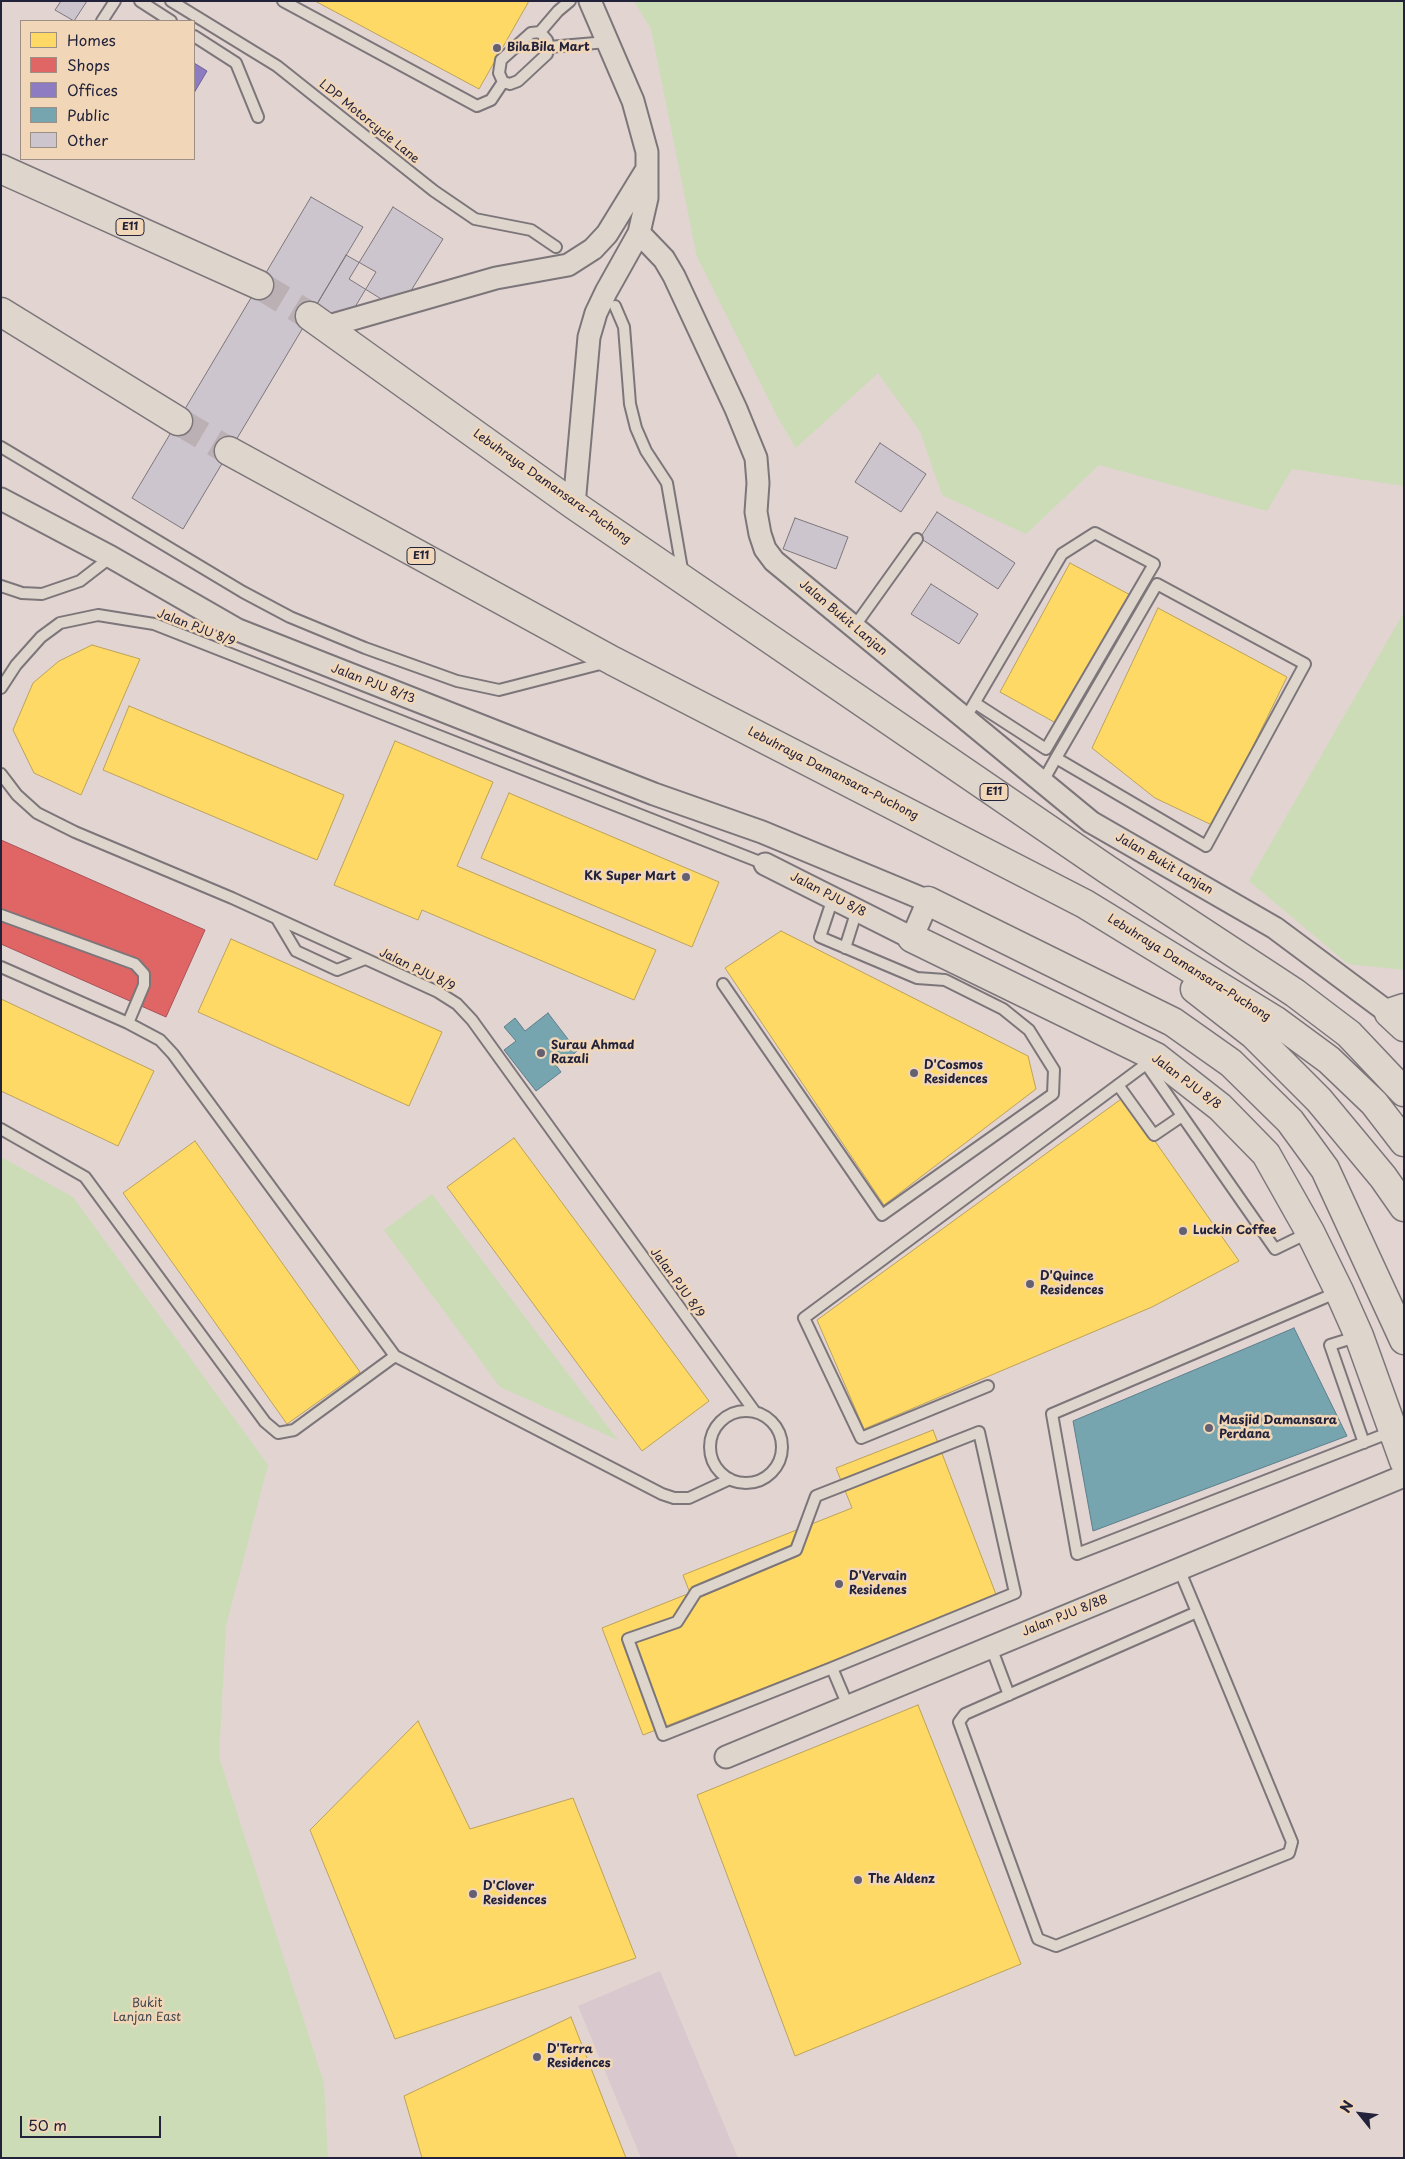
<!DOCTYPE html>
<html>
<head>
<meta charset="utf-8">
<style>
	body { margin:0 }
	#map { position:relative; width:1405px; height:2159px; overflow:hidden; background:#e1d4d1; font-family:"Playpen Sans",sans-serif }
	canvas { display:block }
	.frame { position:absolute; inset:0; border:2px solid #22223b; pointer-events:none }
	.legend { position:absolute; left:20px; top:20px; width:175px; height:140px; box-sizing:border-box; background:#f1d7b8; border:1px solid #9e8f86; margin:0; padding:6px 9px; list-style:none; font-size:15px; color:#22223b }
	.legend li { display:flex; align-items:center; gap:10px; height:25px }
	.legend b { width:25px; border:1px solid #9e8f86 }
	.north { position:absolute; left:1335px; top:2089px; width:50px; height:50px; -webkit-text-stroke:4px #f1d7b8; paint-order:stroke; rotate:299deg; font-size:14px; font-weight:700; line-height:20px; text-align:center; color:#22223b }
	.north::after { content:''; display:block; margin:auto; width:18px; height:22px; background:#22223b; clip-path:polygon(50% 0,100% 100%,50% 72%,0 100%) }
	.scale { position:absolute; left:20px; top:2116px; width:141px; height:22px; box-sizing:border-box; border:2px solid #22223b; border-top:0; padding-left:6px; font-size:15px; line-height:18px; white-space:nowrap; color:#22223b; -webkit-text-stroke:4px #f1d7b8; paint-order:stroke }
</style>
</head>
<body>
<div id="map">
<canvas width="1405" height="2159"></canvas>
<div class="frame"></div>
<ul class="legend">
<li><b style="height:14px;background:#ffd966"></b>Homes</li>
<li><b style="height:14px;background:#e06666"></b>Shops</li>
<li><b style="height:14px;background:#8e7cc3"></b>Offices</li>
<li><b style="height:14px;background:#76a5af"></b>Public</li>
<li><b style="height:14px;background:#cdc5ce"></b>Other</li>
</ul>
<div class="north">N</div>
<div class="scale">50 m</div>
</div>
<script>
const g = document.querySelector('canvas').getContext('2d');
g.lineJoin = 'round';
function paint(path, color) { g.fillStyle = color; g.fill(path, 'evenodd'); }
const poly = rows => new Path2D(rows.map(r => 'M' + r).join(''));
function strokePath(path, color, width, dash) { g.strokeStyle = color; g.lineWidth = width; g.lineCap = dash ? 'butt' : 'round'; g.setLineDash(dash || []); g.stroke(path); }
function label(font, color, halo, rows, align = 'center') {
  g.font = font + ' "Playpen Sans",sans-serif'; g.lineWidth = 5; g.setLineDash([]); g.textBaseline = 'middle'; g.strokeStyle = halo; g.fillStyle = color; for (const [text, x, y, turn = 0] of rows) {
    g.save(); g.translate(x, y); g.rotate((+turn || 0) * Math.PI / 180); g.textAlign = isNaN(turn) ? turn : align; if (halo) g.strokeText(text, 0, 0); g.fillText(text, 0, 0); g.restore();
  }
}
paint(poly([
	[660,1971,738,2158,641,2158,578,2006]
]), '#d9c9ce');
paint(poly([
	[634,1,1404,1,1404,486,1292,469,1267,511,1099,465,1026,534,942,495,920,431,878,373,796,448,777,416,697,257,651,29],
	[1404,612,1404,970,1348,964,1249,881],
	[1,1157,73,1197,268,1465,226,1626,219,1757,324,2083,328,2158,1,2158],
	[432,1194,618,1440,500,1387,384,1230]
]), '#cbdcb6');
const homes = poly([
	[315,1,529,1,479,89,315,1],
	[1070,563,1136,598,1065,728,1000,692,1070,563],
	[1158,608,1287,677,1214,826,1155,798,1092,748,1158,608],
	[92,645,140,659,81,795,34,773,13,730,33,683,59,661,92,645],
	[129,706,344,795,317,860,103,770,129,706],
	[395,741,493,782,457,866,656,950,634,1000,422,910,418,920,334,885,395,741],
	[509,793,719,882,692,947,481,858,509,793],
	[781,931,1028,1056,1036,1089,884,1205,725,968,781,931],
	[231,939,442,1032,409,1106,198,1012,231,939],
	[1,999,154,1071,118,1146,1,1091,1,999],
	[1124,1097,1239,1261,1152,1307,864,1429,817,1320,1124,1097],
	[514,1138,709,1401,642,1451,447,1187,514,1138],
	[195,1141,360,1372,287,1424,123,1193,195,1141],
	[933,1430,997,1597,643,1735,602,1628,690,1593,683,1575,852,1508,836,1468,933,1430],
	[918,1705,1021,1964,795,2056,697,1795,918,1705],
	[418,1721,470,1829,573,1798,636,1958,395,2039,310,1830,418,1721],
	[571,2017,626,2158,422,2158,404,2096,571,2017]
]);
paint(homes, '#ffd966');
strokePath(homes, '#bda259', 1);
const shops = poly([
	[1,840,205,930,166,1017,1,944,1,840]
]);
paint(shops, '#e06666');
strokePath(shops, '#a75259', 1);
const offices = poly([
	[194,63,207,71,194,93,194,63]
]);
paint(offices, '#8e7cc3');
strokePath(offices, '#6e619a', 1);
const public = poly([
	[548,1013,577,1051,570,1057,568,1054,555,1064,561,1072,536,1091,504,1050,516,1041,504,1027,515,1018,525,1031,548,1013],
	[1294,1328,1347,1436,1093,1531,1073,1421,1294,1328]
]);
paint(public, '#76a5af');
strokePath(public, '#5d7e8c', 1);
const building = poly([
	[61,1,87,1,74,21,55,10,61,1],
	[311,197,363,227,183,529,132,498,311,197],
	[393,207,443,239,399,310,349,279,393,207],
	[346,255,376,272,340,332,311,314,346,255],
	[880,443,926,474,901,512,855,482,880,443],
	[937,512,1015,563,998,589,920,538,937,512],
	[795,518,848,537,836,569,783,549,795,518],
	[931,584,978,614,959,644,911,614,931,584]
]);
paint(building, '#cdc5ce');
strokePath(building, '#7c767a', 1);
strokePath(poly([
	[259,285,310,316],
	[178,421,229,451]
]), '#bbb0b3', 28, [28, 14]);
const lane = poly([
	[140,1,171,21],
	[171,1,277,66,434,191,475,219,531,230,556,247],
	[283,1,477,106,491,100,503,82],
	[102,21,115,1],
	[540,32,547,40,549,47,547,54,518,81,510,84,503,82,499,73,501,60,531,33,540,32],
	[540,32,558,11,570,1],
	[194,36,236,63,258,117],
	[549,47,607,42],
	[615,306,624,327,630,404,636,428,646,451,667,483,683,575],
	[1,447,243,592,290,617,365,648,457,681,499,690,604,663],
	[1,586,22,593,42,594,80,581,111,557],
	[854,627,917,539],
	[1,688,16,665,41,637,60,623,98,615,154,624,765,864],
	[965,719,1062,554,1095,533,1154,564,1046,749,975,703],
	[1,774,17,795,37,813,75,832,232,898,438,992,457,1004,472,1020,755,1412],
	[1042,783,1056,758,1157,584,1305,664,1206,846,1056,758],
	[1,915,135,964,144,974,144,985,128,1023],
	[277,919,296,951,337,970,365,959],
	[845,948,857,910],
	[1,967,128,1023,160,1040,173,1054,395,1356,662,1494,674,1498,689,1498,730,1479],
	[723,984,882,1215,1053,1094,1054,1070,1029,1030,1003,1009,945,980,917,978,820,937,833,898],
	[1146,1064,1275,1249,1310,1232],
	[1118,1085,1154,1135,1182,1116],
	[1,1129,85,1177,265,1422,278,1433,294,1430,395,1356],
	[1338,1292,1052,1414,1077,1554,1391,1432],
	[1359,1336,1330,1345,1364,1443],
	[988,1386,861,1438,804,1318,1153,1059],
	'710 1447a36 36 0 1 1 72 0a36 36 0 1 1-72 0Z',
	[1179,1569,1197,1612],
	[1197,1612,1292,1842,1289,1853,1056,1946,1038,1939,959,1722,965,1714,1197,1612],
	[991,1647,1009,1695],
	[832,1668,1015,1593,979,1432,816,1496,796,1550,696,1592,677,1622,628,1639,663,1735,832,1668,848,1706]
]);
const street = poly([
	[639,233,664,259,674,276,736,409,756,458,758,483,756,512,760,534,765,549,774,561,1091,822,1275,928,1389,1013],
	[325,327,496,278,568,265,593,249,607,234,647,169],
	[1,499,111,557,238,630,654,794,762,832,928,901,912,938,765,864],
	[574,505,589,337,596,313,606,292,639,233,647,198,647,152,633,101,590,1],
	[726,1757,1404,1476]
]);
const secondary = poly([
	[928,901,1173,1022,1231,1063,1290,1121,1325,1169,1404,1340],
	[912,938,1156,1057,1220,1107,1266,1154,1310,1232,1339,1291,1359,1336,1404,1461],
	[1404,1008,1389,1013,1404,1027]
]);
const highway = poly([
	[1,169,259,285],
	[1,312,178,421],
	[310,316,574,505,1108,870,1295,993,1349,1034,1404,1092],
	[229,451,613,661,1085,904,1276,1021,1329,1060,1374,1103,1404,1142],
	[1195,989,1254,1035,1319,1100,1383,1177,1404,1207]
]);
strokePath(lane, '#7c767a', 14);
strokePath(street, '#7c767a', 25);
strokePath(secondary, '#7c767a', 31);
strokePath(highway, '#7c767a', 31);
strokePath(lane, '#ded5cc', 10);
strokePath(street, '#ded5cc', 21);
strokePath(secondary, '#ded5cc', 28);
strokePath(highway, '#ded5cc', 28);
for (const [x, y, r, color] of [
	[497,48,5,"#656070"],
	[686,877,5,"#656070"],
	[541,1053,5,"#656070"],
	[914,1073,5,"#656070"],
	[1183,1231,5,"#656070"],
	[1030,1284,5,"#656070"],
	[1209,1428,5,"#656070"],
	[839,1584,5,"#656070"],
	[858,1880,5,"#656070"],
	[473,1894,5,"#656070"],
	[537,2057,5,"#656070"]
]) { const dot = new Path2D(); dot.arc(x, y, r, 0, 2 * Math.PI); g.fillStyle = color; g.fill(dot); strokePath(dot, '#f1d7b8', 2); }
for (const [x, y, w] of [
	[130,227,28],
	[421,556,28],
	[994,792,28]
]) { const box = new Path2D(); box.roundRect(x - w / 2, y - 8.5, w, 17, 4); g.fillStyle = '#f1d7b8'; g.fill(box); strokePath(box, '#22223b', 1); }
label('bold 11px', '#22223b', null, [
	["E11",130,227],
	["E11",421,556],
	["E11",994,792]
]);
label('bold 12px', '#22223b', '#f1d7b8', [
	["BilaBila Mart",507,48],
	["KK Super Mart",676,877,"right"],
	["Surau Ahmad",551,1046],
	["Razali",551,1060],
	["D'Cosmos",924,1066],
	["Residences",924,1080],
	["Luckin Coffee",1193,1231],
	["D'Quince",1040,1277],
	["Residences",1040,1291],
	["Masjid Damansara",1219,1421],
	["Perdana",1219,1435],
	["D'Vervain",849,1577],
	["Residenes",849,1591],
	["The Aldenz",868,1880],
	["D'Clover",483,1887],
	["Residences",483,1901],
	["D'Terra",547,2050],
	["Residences",547,2064]
], 'left');
label('12px', '#22223b', '#f1d7b8', [
	["LDP Motorcycle Lane",369,122,39],
	["Lebuhraya Damansara–Puchong",552,487,35],
	["Jalan Bukit Lanjan",843,618,40],
	["Jalan PJU 8/9",196,628,21],
	["Jalan PJU 8/13",373,684,21],
	["Lebuhraya Damansara–Puchong",833,774,27],
	["Jalan Bukit Lanjan",1164,864,30],
	["Jalan PJU 8/8",828,895,27],
	["Lebuhraya Damansara–Puchong",1189,968,32],
	["Jalan PJU 8/9",417,970,26],
	["Jalan PJU 8/8",1186,1082,37],
	["Jalan PJU 8/9",677,1283,54],
	["Jalan PJU 8/8B",1065,1616,-22]
]);
label('12px', '#40494f', '#f1d7b8', [
	["Bukit",147,2004],
	["Lanjan East",147,2018]
]);
</script>
</body>
</html>
